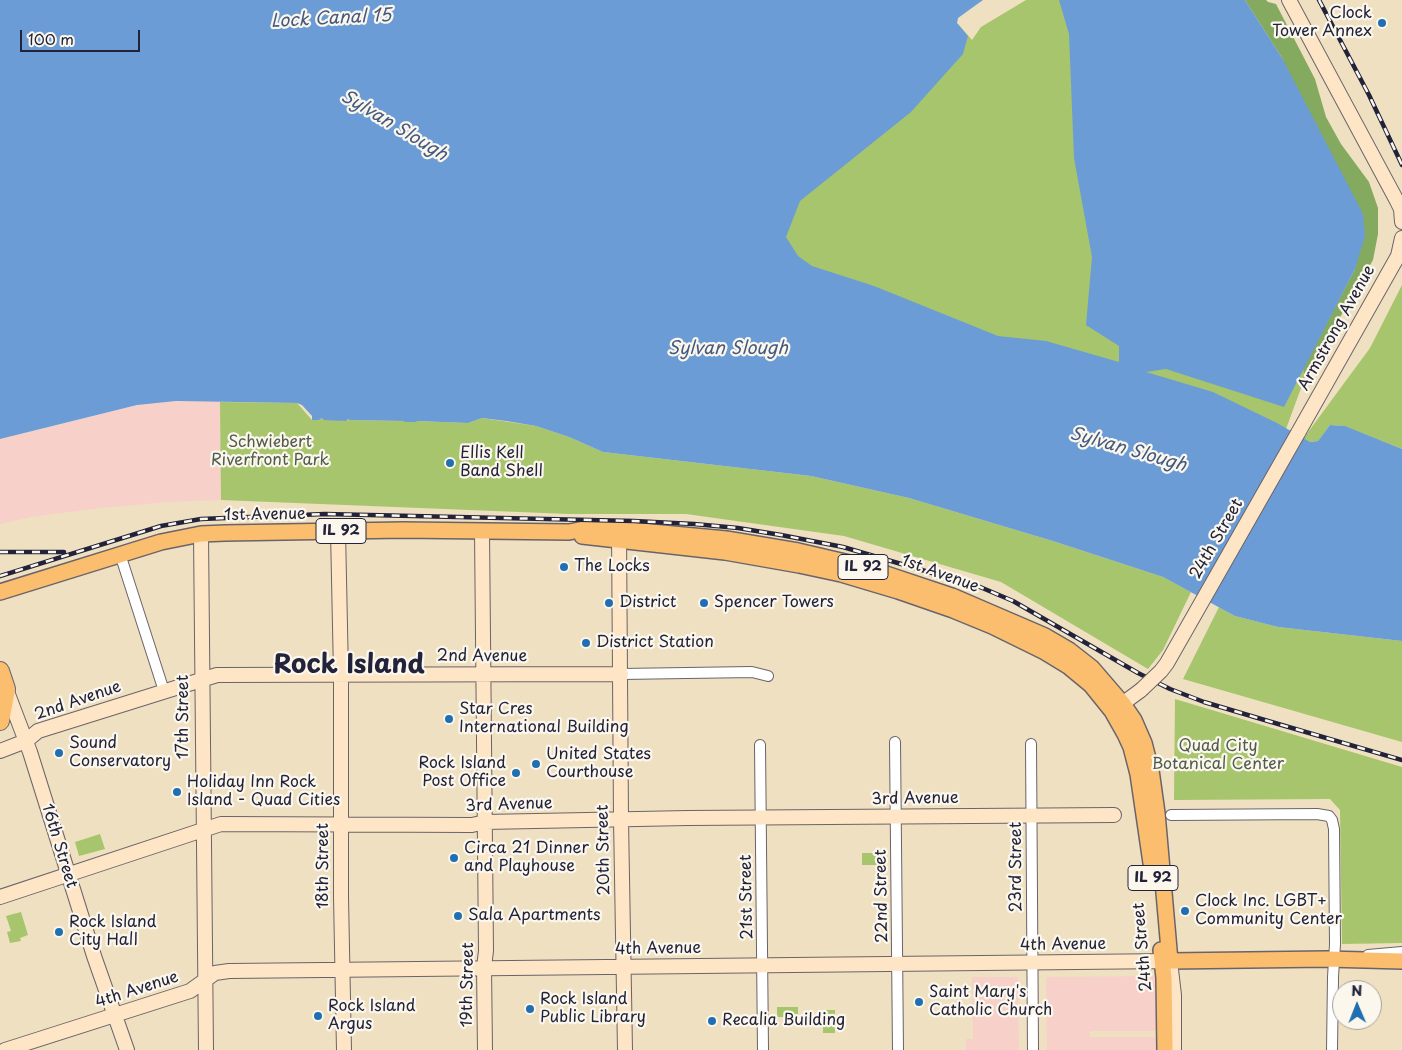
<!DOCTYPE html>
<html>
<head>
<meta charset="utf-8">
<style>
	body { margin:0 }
	#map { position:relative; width:1402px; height:1050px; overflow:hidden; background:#efe0c1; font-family:"Playpen Sans",sans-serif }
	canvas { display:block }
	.north { position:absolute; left:1332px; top:980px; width:50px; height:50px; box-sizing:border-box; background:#fbf7ec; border:1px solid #a4a2a5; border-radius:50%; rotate:359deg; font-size:14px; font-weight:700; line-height:20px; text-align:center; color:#22223b }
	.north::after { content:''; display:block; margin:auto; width:18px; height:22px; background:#1f6fb2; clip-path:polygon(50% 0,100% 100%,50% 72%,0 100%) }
	.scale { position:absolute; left:20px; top:30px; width:120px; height:22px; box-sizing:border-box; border:2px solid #22223b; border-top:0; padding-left:6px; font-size:15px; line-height:18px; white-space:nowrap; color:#22223b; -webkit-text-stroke:4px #fbf7ec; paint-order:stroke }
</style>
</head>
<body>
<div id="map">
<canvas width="1402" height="1050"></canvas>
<div class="north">N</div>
<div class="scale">100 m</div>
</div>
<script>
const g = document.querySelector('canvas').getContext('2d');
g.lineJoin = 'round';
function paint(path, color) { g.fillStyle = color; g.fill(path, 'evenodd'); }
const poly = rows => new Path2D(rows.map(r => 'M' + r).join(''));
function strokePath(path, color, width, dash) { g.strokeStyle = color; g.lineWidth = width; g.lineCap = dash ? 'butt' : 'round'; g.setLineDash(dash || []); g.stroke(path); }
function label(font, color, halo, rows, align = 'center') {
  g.font = font + ' "Playpen Sans",sans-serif'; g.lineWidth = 4.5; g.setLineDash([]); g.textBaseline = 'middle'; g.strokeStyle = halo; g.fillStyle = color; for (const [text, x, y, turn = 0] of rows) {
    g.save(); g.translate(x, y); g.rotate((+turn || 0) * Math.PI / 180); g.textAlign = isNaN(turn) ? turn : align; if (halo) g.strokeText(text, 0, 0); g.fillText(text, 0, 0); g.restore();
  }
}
paint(poly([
	[161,401,220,402,221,500,168,502,100,508,31,517,0,524,0,439,137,405],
	[1156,976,1157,1031,1090,1031,1090,1037,1157,1037,1157,1050,1047,1050,1046,977],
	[972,977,1018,977,1019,1050,966,1050,966,1039,973,1039]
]), '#f7d0ca');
paint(poly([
	[1026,0,1086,0,1303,368,1304,380,1286,429,1084,368,804,278,753,208,958,24,972,40,981,27],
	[1402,285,1402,449,1344,426,1330,425,1318,441,1310,442,1303,439,1370,348],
	[220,402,297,403,312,420,319,420,322,418,346,421,348,419,350,420,405,421,405,422,416,421,468,423,482,418,536,426,569,437,603,452,811,476,909,498,1056,542,1163,577,1191,592,1163,650,1148,669,1001,582,844,536,686,514,569,514,221,500],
	[1219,607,1235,616,1278,627,1402,641,1402,742,1183,679],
	[1175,699,1402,767,1402,943,1342,944,1340,810,1330,799,1174,800],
	[100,834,105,849,79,856,75,842],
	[862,853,885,853,886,865,862,865],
	[21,912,28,935,20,938,21,941,10,943,7,932,11,931,6,916],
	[777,1007,798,1007,798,1017,777,1017],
	[823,1010,835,1010,835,1033,823,1033]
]), '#a6c56c');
paint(poly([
	[1245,0,1266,0,1268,2,1276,4,1315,79,1326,117,1341,144,1369,182,1378,208,1378,234,1373,260,1304,380,1303,368,1355,269,1282,58]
]), '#84aa60');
paint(poly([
	[0,0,983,0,958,18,957,23,968,36,963,54,911,112,800,201,786,237,798,256,812,266,874,286,998,336,1046,341,1119,362,1119,346,1086,325,1092,257,1074,158,1069,34,1059,0,1245,0,1282,58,1363,214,1365,236,1355,269,1284,407,1166,369,1146,372,1213,392,1277,423,1310,442,1318,441,1330,425,1345,426,1402,449,1402,641,1278,627,1235,616,1163,577,1056,542,909,498,811,476,603,452,569,437,536,426,506,421,482,418,468,423,417,421,416,422,405,422,404,421,350,420,348,419,346,421,324,420,322,418,319,420,312,420,312,416,302,405,297,403,176,401,137,405,0,439]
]), '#6c9cd6');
const street = poly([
	[120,554,164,691],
	[621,674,752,672,768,676],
	[895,742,898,1050],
	[1031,744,1033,1050],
	[760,745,763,1050],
	[1171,815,1317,814,1329,816,1332,820,1334,829,1335,944,1333,977,1332,1050],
	[1368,955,1402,952]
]);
const secondary = poly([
	[1289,0,1397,201,1401,209,1402,222],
	[1298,433,1398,256,1402,238],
	[338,531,341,674,341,897,344,1050],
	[482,531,486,951,484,967,485,1050],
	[619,531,621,819,625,1050],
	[201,534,206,1050],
	[6,689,30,752,94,956,127,1050],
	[1114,710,1141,690],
	[0,751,26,741,38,731,217,675,621,674],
	[0,897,221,824,472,825,485,822,688,818,1114,815],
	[5,1050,190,991,215,973,229,971,1170,961,1174,995,1174,1050]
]);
const primary = poly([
	[582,536,725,552,799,565,841,574,898,591,953,610,992,626,1045,652,1068,666,1091,685,1112,711,1125,734,1131,747,1138,774,1151,863],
	[0,592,161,542,201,534,225,533,403,530,569,532,589,528,619,529,726,539,798,551,854,564,883,573,952,596,1045,636,1069,650,1092,668,1123,704,1134,720,1144,743,1151,770,1157,813,1170,961,1327,959,1402,961],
	[1161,950,1164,978,1165,1050]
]);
const highway = poly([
	[0,671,6,689,0,721]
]);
strokePath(street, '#6a646a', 12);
strokePath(secondary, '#6a646a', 16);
strokePath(primary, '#6a646a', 18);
strokePath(highway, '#6a646a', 20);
strokePath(street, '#fff', 10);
strokePath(secondary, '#fde5c5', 14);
strokePath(primary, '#fabe6e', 15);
strokePath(highway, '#fabe6e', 18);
const rail = poly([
	[1319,0,1369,95,1402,165],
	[0,552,64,552],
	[0,576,161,526,201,519,325,514,634,521,694,524,738,528,781,535,843,547,980,587,1013,601,1138,673,1170,689,1204,702,1268,721,1402,760]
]);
strokePath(rail, '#22223b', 4.5);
strokePath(rail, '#fbf7ec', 2.5, [8]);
const secondaryBridge = poly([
	[1141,690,1161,671,1167,663,1298,433]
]);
strokePath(secondaryBridge, '#6a646a', 16, []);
strokePath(secondaryBridge, '#fde5c5', 14);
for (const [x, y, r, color] of [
	[1382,23,5,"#1f6fb2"],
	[450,463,5,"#1f6fb2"],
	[564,567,5,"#1f6fb2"],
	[609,603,5,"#1f6fb2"],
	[704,603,5,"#1f6fb2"],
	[586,643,5,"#1f6fb2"],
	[449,719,5,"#1f6fb2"],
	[59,753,5,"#1f6fb2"],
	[536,764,5,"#1f6fb2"],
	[516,773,5,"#1f6fb2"],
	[177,792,5,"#1f6fb2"],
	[454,858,5,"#1f6fb2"],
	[1185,911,5,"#1f6fb2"],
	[458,916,5,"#1f6fb2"],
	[59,932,5,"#1f6fb2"],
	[919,1002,5,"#1f6fb2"],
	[530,1009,5,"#1f6fb2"],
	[318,1016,5,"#1f6fb2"],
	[712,1021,5,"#1f6fb2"]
]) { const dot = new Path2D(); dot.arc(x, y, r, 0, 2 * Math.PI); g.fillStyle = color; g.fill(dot); strokePath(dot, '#fbf7ec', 2); }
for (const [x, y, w] of [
	[341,531,50],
	[863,567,50],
	[1153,878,50]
]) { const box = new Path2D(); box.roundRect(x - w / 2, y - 12.5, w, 25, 4); g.fillStyle = '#fbf7ec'; g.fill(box); strokePath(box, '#22223b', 1); }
label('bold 15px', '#22223b', null, [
	["IL 92",341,531],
	["IL 92",863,567],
	["IL 92",1153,878]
]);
label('16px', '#22223b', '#fbf7ec', [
	["Clock",1372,14,"right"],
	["Tower Annex",1372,32,"right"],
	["Ellis Kell",460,454],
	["Band Shell",460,472],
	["The Locks",574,567],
	["District",619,603],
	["Spencer Towers",714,603],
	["District Station",596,643],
	["Star Cres",459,710],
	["International Building",459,728],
	["Sound",69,744],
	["Conservatory",69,762],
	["United States",546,755],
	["Courthouse",546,773],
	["Rock Island",506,764,"right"],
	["Post Office",506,782,"right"],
	["Holiday Inn Rock",187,783],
	["Island - Quad Cities",187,801],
	["Circa 21 Dinner",464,849],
	["and Playhouse",464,867],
	["Clock Inc. LGBT+",1195,902],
	["Community Center",1195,920],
	["Sala Apartments",468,916],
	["Rock Island",69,923],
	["City Hall",69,941],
	["Saint Mary's",929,993],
	["Catholic Church",929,1011],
	["Rock Island",540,1000],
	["Public Library",540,1018],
	["Rock Island",328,1007],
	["Argus",328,1025],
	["Recalia Building",722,1021]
], 'left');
label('16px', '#22223b', '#fbf7ec', [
	["Armstrong Avenue",1337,328,-61],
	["1st Avenue",265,515,-1],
	["24th Street",1217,539,-60],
	["1st Avenue",940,574,20],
	["2nd Avenue",482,657],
	["2nd Avenue",78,701,-19],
	["17th Street",184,717,-90],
	["3rd Avenue",915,799,-1],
	["3rd Avenue",509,805,-2],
	["16th Street",59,846,73],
	["20th Street",604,850,-91],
	["18th Street",324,866,-90],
	["23rd Street",1017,867,-90],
	["22nd Street",882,896,-91],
	["21st Street",747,897,-91],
	["4th Avenue",1063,945,-1],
	["24th Street",1143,947,-95],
	["4th Avenue",658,949,-1],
	["19th Street",468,985,-89],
	["4th Avenue",137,990,-18]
]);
label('16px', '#505b4c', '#fbf7ec', [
	["Schwiebert",270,443],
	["Riverfront Park",270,461],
	["Quad City",1218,747],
	["Botanical Center",1218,765]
]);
label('italic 18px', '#435981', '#fbf7ec', [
	["Lock Canal 15",331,19,-3],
	["Sylvan Slough",394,126,31],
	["Sylvan Slough",728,349],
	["Sylvan Slough",1128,450,16]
]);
label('bold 26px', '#22223b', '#fbf7ec', [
	["Rock Island",349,666]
]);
</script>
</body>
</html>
